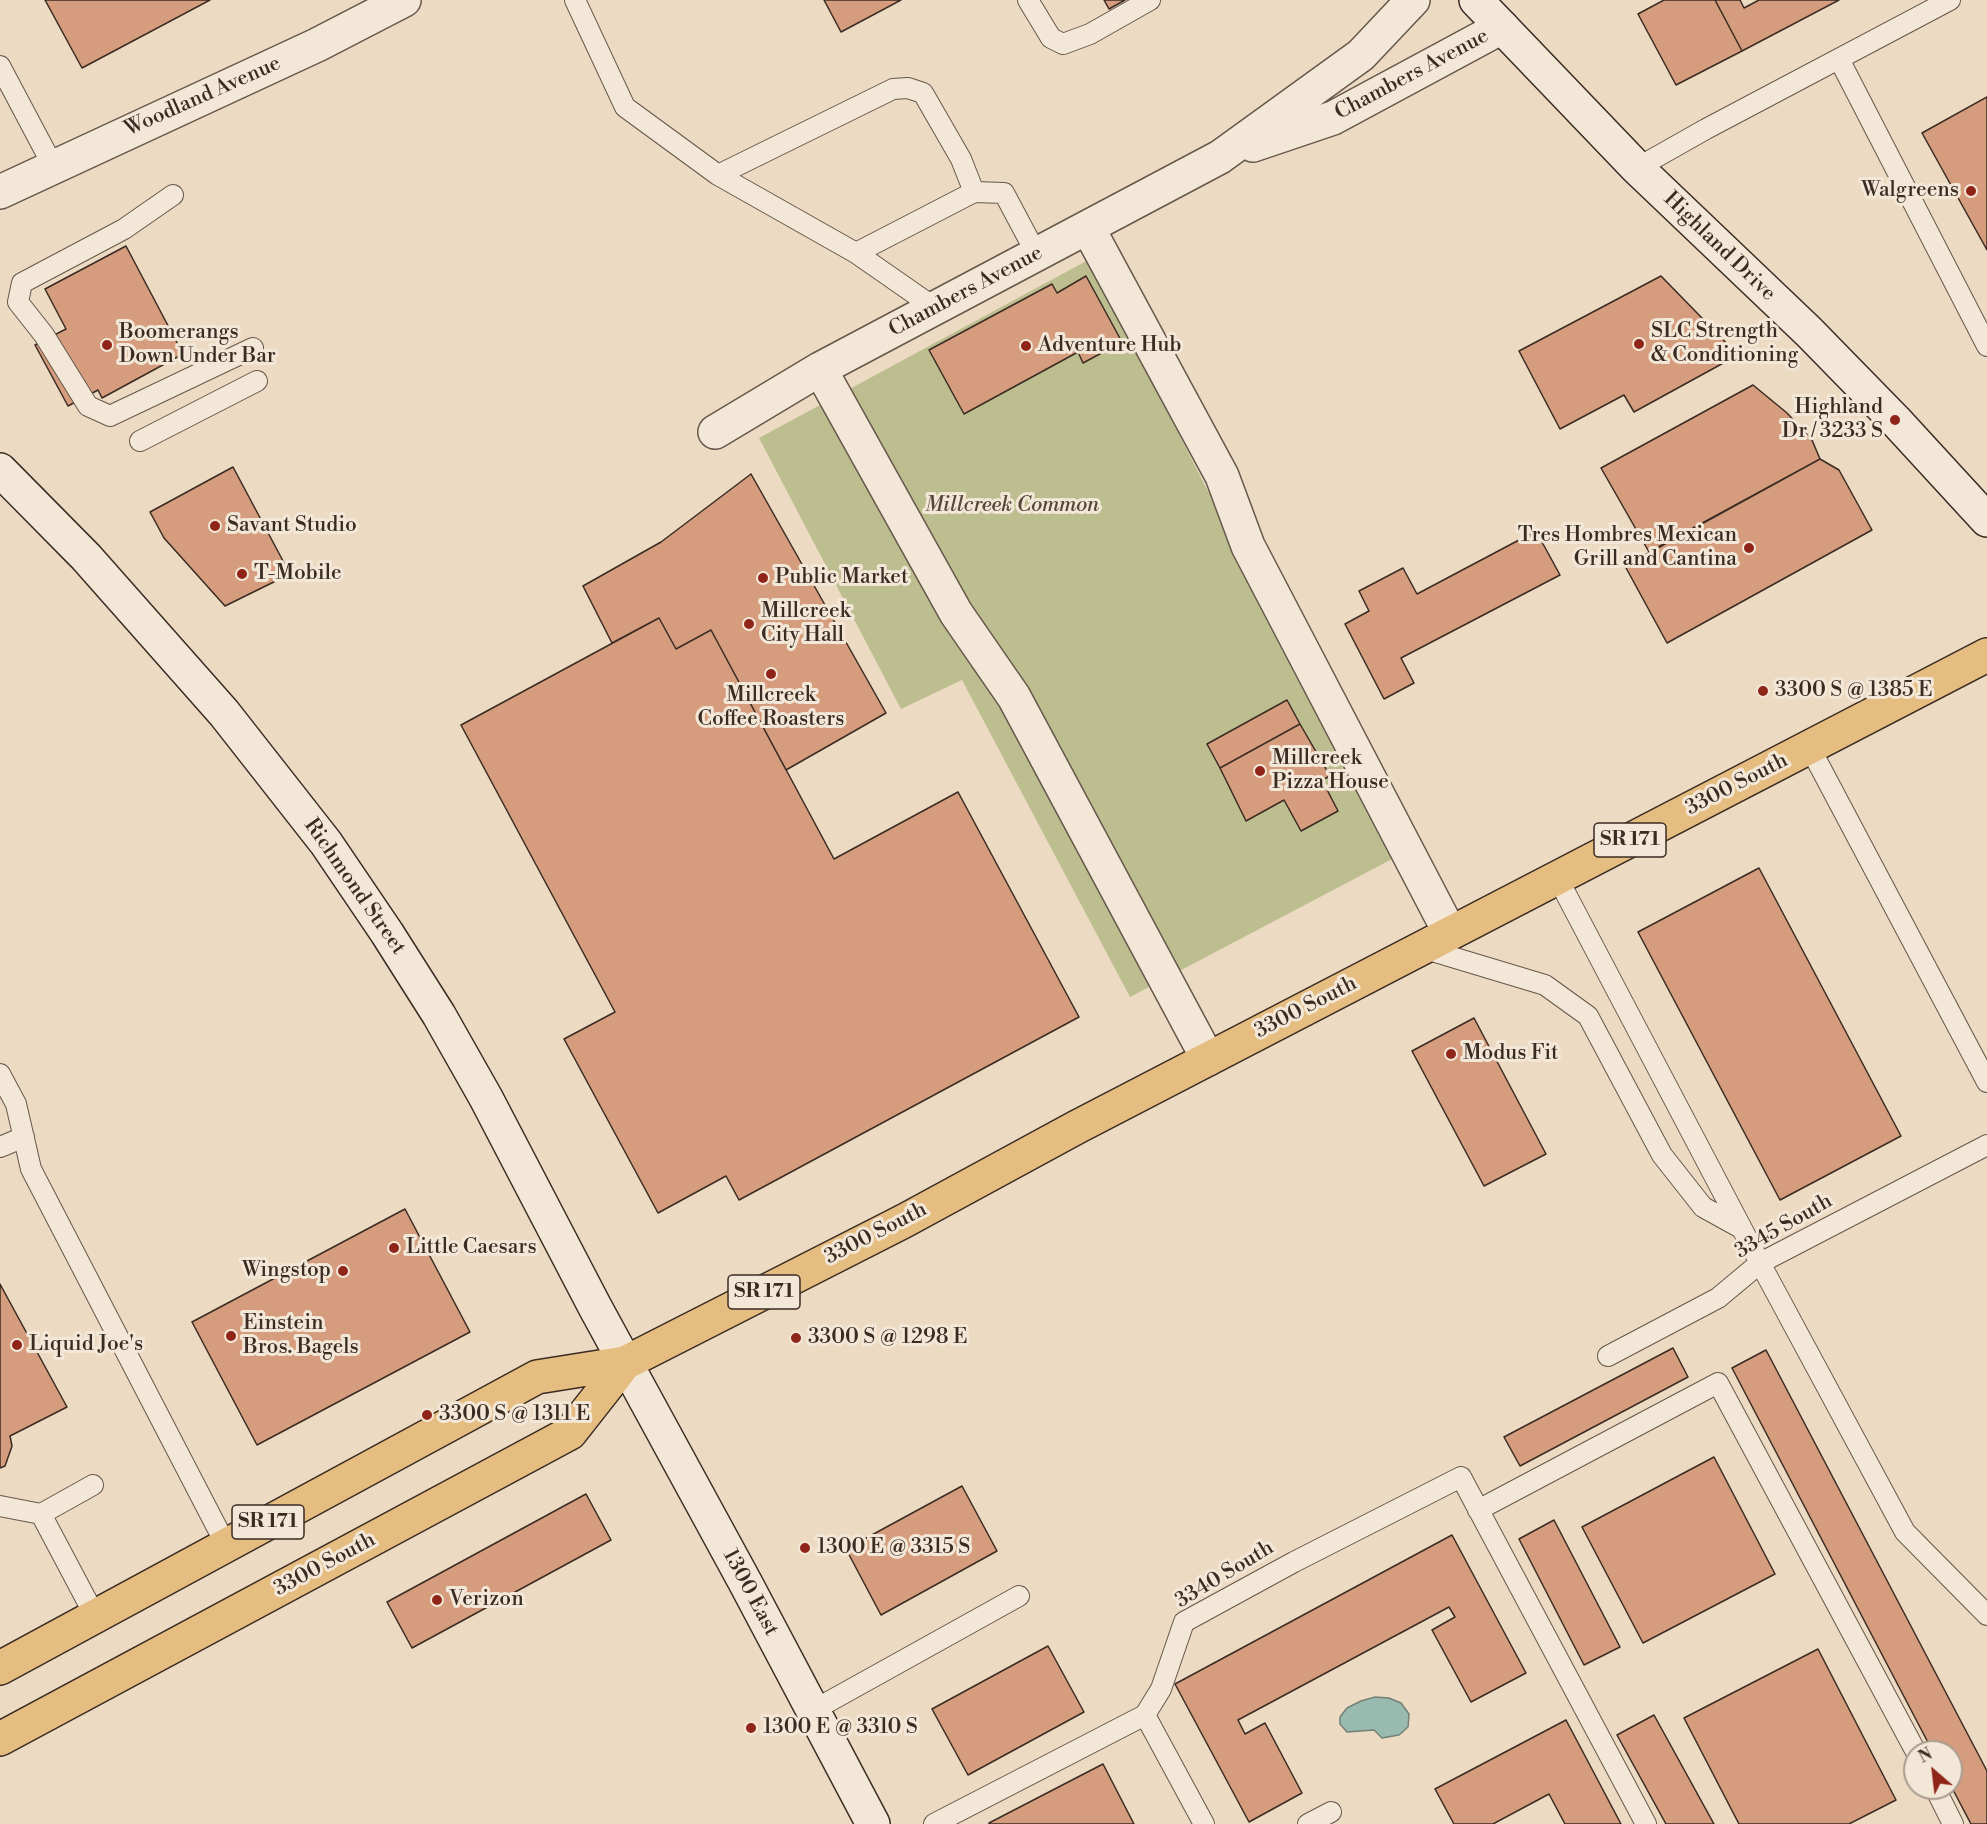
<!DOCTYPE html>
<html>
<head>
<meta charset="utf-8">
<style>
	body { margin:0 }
	#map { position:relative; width:1987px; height:1824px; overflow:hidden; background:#ecdac2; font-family:"Libre Bodoni",serif }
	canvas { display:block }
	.north { position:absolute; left:1903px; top:1740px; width:60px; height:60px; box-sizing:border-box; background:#f3e7d7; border:2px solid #a99c8f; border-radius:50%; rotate:332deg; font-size:16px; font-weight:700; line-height:24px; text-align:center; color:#3a2b23 }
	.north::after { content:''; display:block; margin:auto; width:21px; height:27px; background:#8f2418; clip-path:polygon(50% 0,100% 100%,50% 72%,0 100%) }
</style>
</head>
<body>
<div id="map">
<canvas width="1987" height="1824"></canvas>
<div class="north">N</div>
</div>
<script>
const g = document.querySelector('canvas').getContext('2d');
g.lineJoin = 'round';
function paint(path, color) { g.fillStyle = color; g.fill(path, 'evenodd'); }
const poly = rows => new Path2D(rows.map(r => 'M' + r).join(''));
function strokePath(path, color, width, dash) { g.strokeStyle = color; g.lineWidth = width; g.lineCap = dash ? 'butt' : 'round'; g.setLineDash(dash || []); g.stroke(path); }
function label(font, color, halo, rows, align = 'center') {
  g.font = font + ' "Libre Bodoni",serif'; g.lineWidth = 6; g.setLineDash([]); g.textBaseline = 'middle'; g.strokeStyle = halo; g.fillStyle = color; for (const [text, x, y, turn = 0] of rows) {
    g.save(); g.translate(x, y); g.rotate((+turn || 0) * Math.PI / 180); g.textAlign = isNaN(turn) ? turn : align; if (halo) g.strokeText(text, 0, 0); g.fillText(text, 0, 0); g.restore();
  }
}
paint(poly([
	[1090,259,1394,858,1130,997,962,680,901,709,759,438]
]), '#bdbe90');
const water = poly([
	[1375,1697,1389,1698,1401,1703,1409,1714,1408,1727,1399,1735,1382,1738,1374,1730,1347,1732,1340,1724,1340,1717,1347,1708,1361,1701,1375,1697]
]);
paint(water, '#99bbaf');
strokePath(water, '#738177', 1.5);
const building = poly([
	[45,0,210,0,82,68,45,0],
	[824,0,901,0,841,32,824,0],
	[1104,0,1125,0,1109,9,1104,0],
	[1664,0,1715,0,1742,51,1676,85,1638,14,1664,0],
	[1715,0,1740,0,1744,8,1759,0,1839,0,1742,51,1715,0],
	[1987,97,1987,250,1922,133,1987,97],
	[126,246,183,354,102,398,98,390,68,406,35,345,66,329,45,289,126,246],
	[1086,276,1122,342,1083,363,1078,352,964,414,929,350,1052,284,1057,293,1086,276],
	[1661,276,1738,355,1634,412,1624,395,1560,429,1519,351,1661,276],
	[1753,385,1787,413,1812,440,1820,459,1649,552,1601,468,1753,385],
	[1820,459,1839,470,1872,530,1667,643,1625,566,1820,459],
	[233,467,290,574,225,606,164,538,150,512,233,467],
	[751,474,886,713,786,770,711,630,676,649,659,618,612,643,583,586,661,542,751,474],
	[1536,531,1560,575,1401,658,1414,683,1384,699,1345,624,1369,611,1359,591,1403,568,1417,594,1536,531],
	[659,618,676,649,711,630,834,859,958,792,1079,1017,739,1200,726,1176,658,1213,564,1039,615,1012,461,725,659,618],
	[1287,700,1300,724,1220,768,1207,744,1287,700],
	[1300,724,1330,776,1322,780,1338,811,1301,831,1284,800,1246,821,1220,768,1300,724],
	[1759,868,1901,1136,1780,1200,1638,932,1759,868],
	[1474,1018,1546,1154,1484,1186,1412,1051,1474,1018],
	[405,1209,470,1332,257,1445,192,1322,405,1209],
	[0,1284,67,1407,10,1436,12,1446,5,1466,0,1468,0,1284],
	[1673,1348,1688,1377,1520,1466,1504,1437,1673,1348],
	[1766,1350,1987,1771,1987,1824,1971,1824,1951,1786,1951,1752,1933,1752,1732,1368,1766,1350],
	[1714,1457,1775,1574,1643,1643,1582,1527,1714,1457],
	[962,1486,997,1551,881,1615,846,1549,962,1486],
	[586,1494,611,1540,412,1648,387,1602,586,1494],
	[1554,1520,1620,1647,1584,1665,1519,1539,1554,1520],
	[1452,1535,1526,1673,1471,1702,1432,1630,1455,1617,1449,1607,1238,1720,1245,1734,1265,1723,1302,1793,1249,1822,1175,1684,1452,1535],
	[1048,1646,1084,1712,968,1775,932,1709,1048,1646],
	[1818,1649,1896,1800,1849,1824,1739,1824,1684,1718,1818,1649],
	[1654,1715,1714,1824,1666,1824,1617,1735,1654,1715],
	[1566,1720,1621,1824,1565,1824,1549,1794,1493,1824,1454,1824,1435,1789,1566,1720],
	[1103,1764,1134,1824,989,1824,989,1823,1103,1764]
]);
paint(building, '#d59d7e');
strokePath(building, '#3a2b23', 1.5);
const service = poly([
	[575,0,625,107,718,175,856,253,935,308],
	[1028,0,1051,38,1063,44,1090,34,1150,0],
	[1839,59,1987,346],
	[0,66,53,166],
	[1637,168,1706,129,1950,0],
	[718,175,893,89,908,88,923,93,961,159,974,192,856,253],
	[974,192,1004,193,1037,255],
	[173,195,124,229,22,283,18,302,44,335,88,406,110,416,253,348],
	[140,441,257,381],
	[1810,748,1987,1082],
	[1557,877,1760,1263,1905,1532,1987,1615],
	[1422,948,1545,985,1588,1016,1662,1155,1703,1207,1741,1228],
	[0,1074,16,1104,31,1169,226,1545],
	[0,1147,24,1137],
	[1608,1356,1718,1298,1760,1263,1987,1145],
	[93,1485,41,1514,95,1616],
	[0,1506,41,1514],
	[1478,1510,1718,1383,1916,1752],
	[812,1711,1019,1596],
	[1145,1715,1204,1824],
	[1935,1788,1953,1824],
	[934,1824,1145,1715,1161,1689,1184,1622,1294,1562,1461,1477,1646,1824],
	[1308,1824,1331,1812]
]);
const minor = poly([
	[1253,145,1333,118,1502,27],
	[0,192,317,45,404,0],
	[1088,228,1222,476,1248,546,1450,933],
	[820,369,956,613,1014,697,1208,1059],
	[715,432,820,369,1220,157,1361,55,1413,0]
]);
const secondary = poly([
	[1476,0,1637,168,1809,332,1895,420,1987,520],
	[0,470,86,557,224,713,326,843,387,933,439,1015,486,1098,595,1307,745,1582,873,1824]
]);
const primary = poly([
	[0,1668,537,1377,625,1363,904,1221,1077,1127,1987,655],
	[0,1739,570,1433,625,1363]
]);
strokePath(service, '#66574b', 22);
strokePath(minor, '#66574b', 36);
strokePath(secondary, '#3a2b23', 36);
strokePath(primary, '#3a2b23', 36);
strokePath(service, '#f3e7d7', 20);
strokePath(minor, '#f3e7d7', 33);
strokePath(secondary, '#f3e7d7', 33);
strokePath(primary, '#e6bd81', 33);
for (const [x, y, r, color] of [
	[1971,191,6,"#8f2418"],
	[1639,344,6,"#8f2418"],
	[107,345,6,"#8f2418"],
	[1026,346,6,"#8f2418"],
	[1895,420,6,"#8f2418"],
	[215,526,6,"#8f2418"],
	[1749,548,6,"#8f2418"],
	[242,574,6,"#8f2418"],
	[763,578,6,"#8f2418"],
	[749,624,6,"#8f2418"],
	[771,674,6,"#8f2418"],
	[1763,691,6,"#8f2418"],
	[1260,771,6,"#8f2418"],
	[1451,1054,6,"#8f2418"],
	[394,1248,6,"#8f2418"],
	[343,1271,6,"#8f2418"],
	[231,1336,6,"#8f2418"],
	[796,1338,6,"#8f2418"],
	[17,1345,6,"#8f2418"],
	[427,1415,6,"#8f2418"],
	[805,1548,6,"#8f2418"],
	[437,1600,6,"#8f2418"],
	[751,1728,6,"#8f2418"]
]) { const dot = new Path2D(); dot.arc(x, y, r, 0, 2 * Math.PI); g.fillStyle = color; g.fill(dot); strokePath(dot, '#f3e7d7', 2); }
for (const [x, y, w] of [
	[1630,840,72],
	[764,1292,72],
	[268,1522,72]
]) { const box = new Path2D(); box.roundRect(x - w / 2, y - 17, w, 34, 4.5); g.fillStyle = '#f3e7d7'; g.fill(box); strokePath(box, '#3a2b23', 1.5); }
label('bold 20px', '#3a2b23', null, [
	["SR 171",1630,840],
	["SR 171",764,1292],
	["SR 171",268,1522]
]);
label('21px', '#3a2b23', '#f3e7d7', [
	["Chambers Avenue",1412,75,-28],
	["Woodland Avenue",203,97,-24],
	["Highland Drive",1719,247,44],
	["Chambers Avenue",966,292,-28],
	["3300 South",1737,785,-27],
	["Richmond Street",354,887,55],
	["3300 South",1306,1008,-27],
	["3345 South",1784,1227,-30],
	["3300 South",876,1234,-27],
	["3300 South",325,1565,-28],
	["3340 South",1225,1575,-31],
	["1300 East",750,1593,62]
]);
label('21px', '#3a2b23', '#f3e7d7', [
	["Walgreens",1959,191,"right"],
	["SLC Strength",1651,332],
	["& Conditioning",1651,356],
	["Boomerangs",119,333],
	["Down Under Bar",119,357],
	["Adventure Hub",1038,346],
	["Highland",1883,408,"right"],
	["Dr / 3233 S",1883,432,"right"],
	["Savant Studio",227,526],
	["Tres Hombres Mexican",1737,536,"right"],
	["Grill and Cantina",1737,560,"right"],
	["T-Mobile",254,574],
	["Public Market",775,578],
	["Millcreek",761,612],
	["City Hall",761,636],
	["3300 S @ 1385 E",1775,691],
	["Millcreek",771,696,"center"],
	["Coffee Roasters",771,720,"center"],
	["Millcreek",1272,759],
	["Pizza House",1272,783],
	["Modus Fit",1463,1054],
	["Little Caesars",406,1248],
	["Wingstop",331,1271,"right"],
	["Einstein",243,1324],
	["Bros. Bagels",243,1348],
	["3300 S @ 1298 E",808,1338],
	["Liquid Joe's",29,1345],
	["3300 S @ 1311 E",439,1415],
	["1300 E @ 3315 S",817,1548],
	["Verizon",449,1600],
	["1300 E @ 3310 S",763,1728]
], 'left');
label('italic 21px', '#544839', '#f3e7d7', [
	["Millcreek Common",1012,506]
]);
</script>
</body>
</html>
